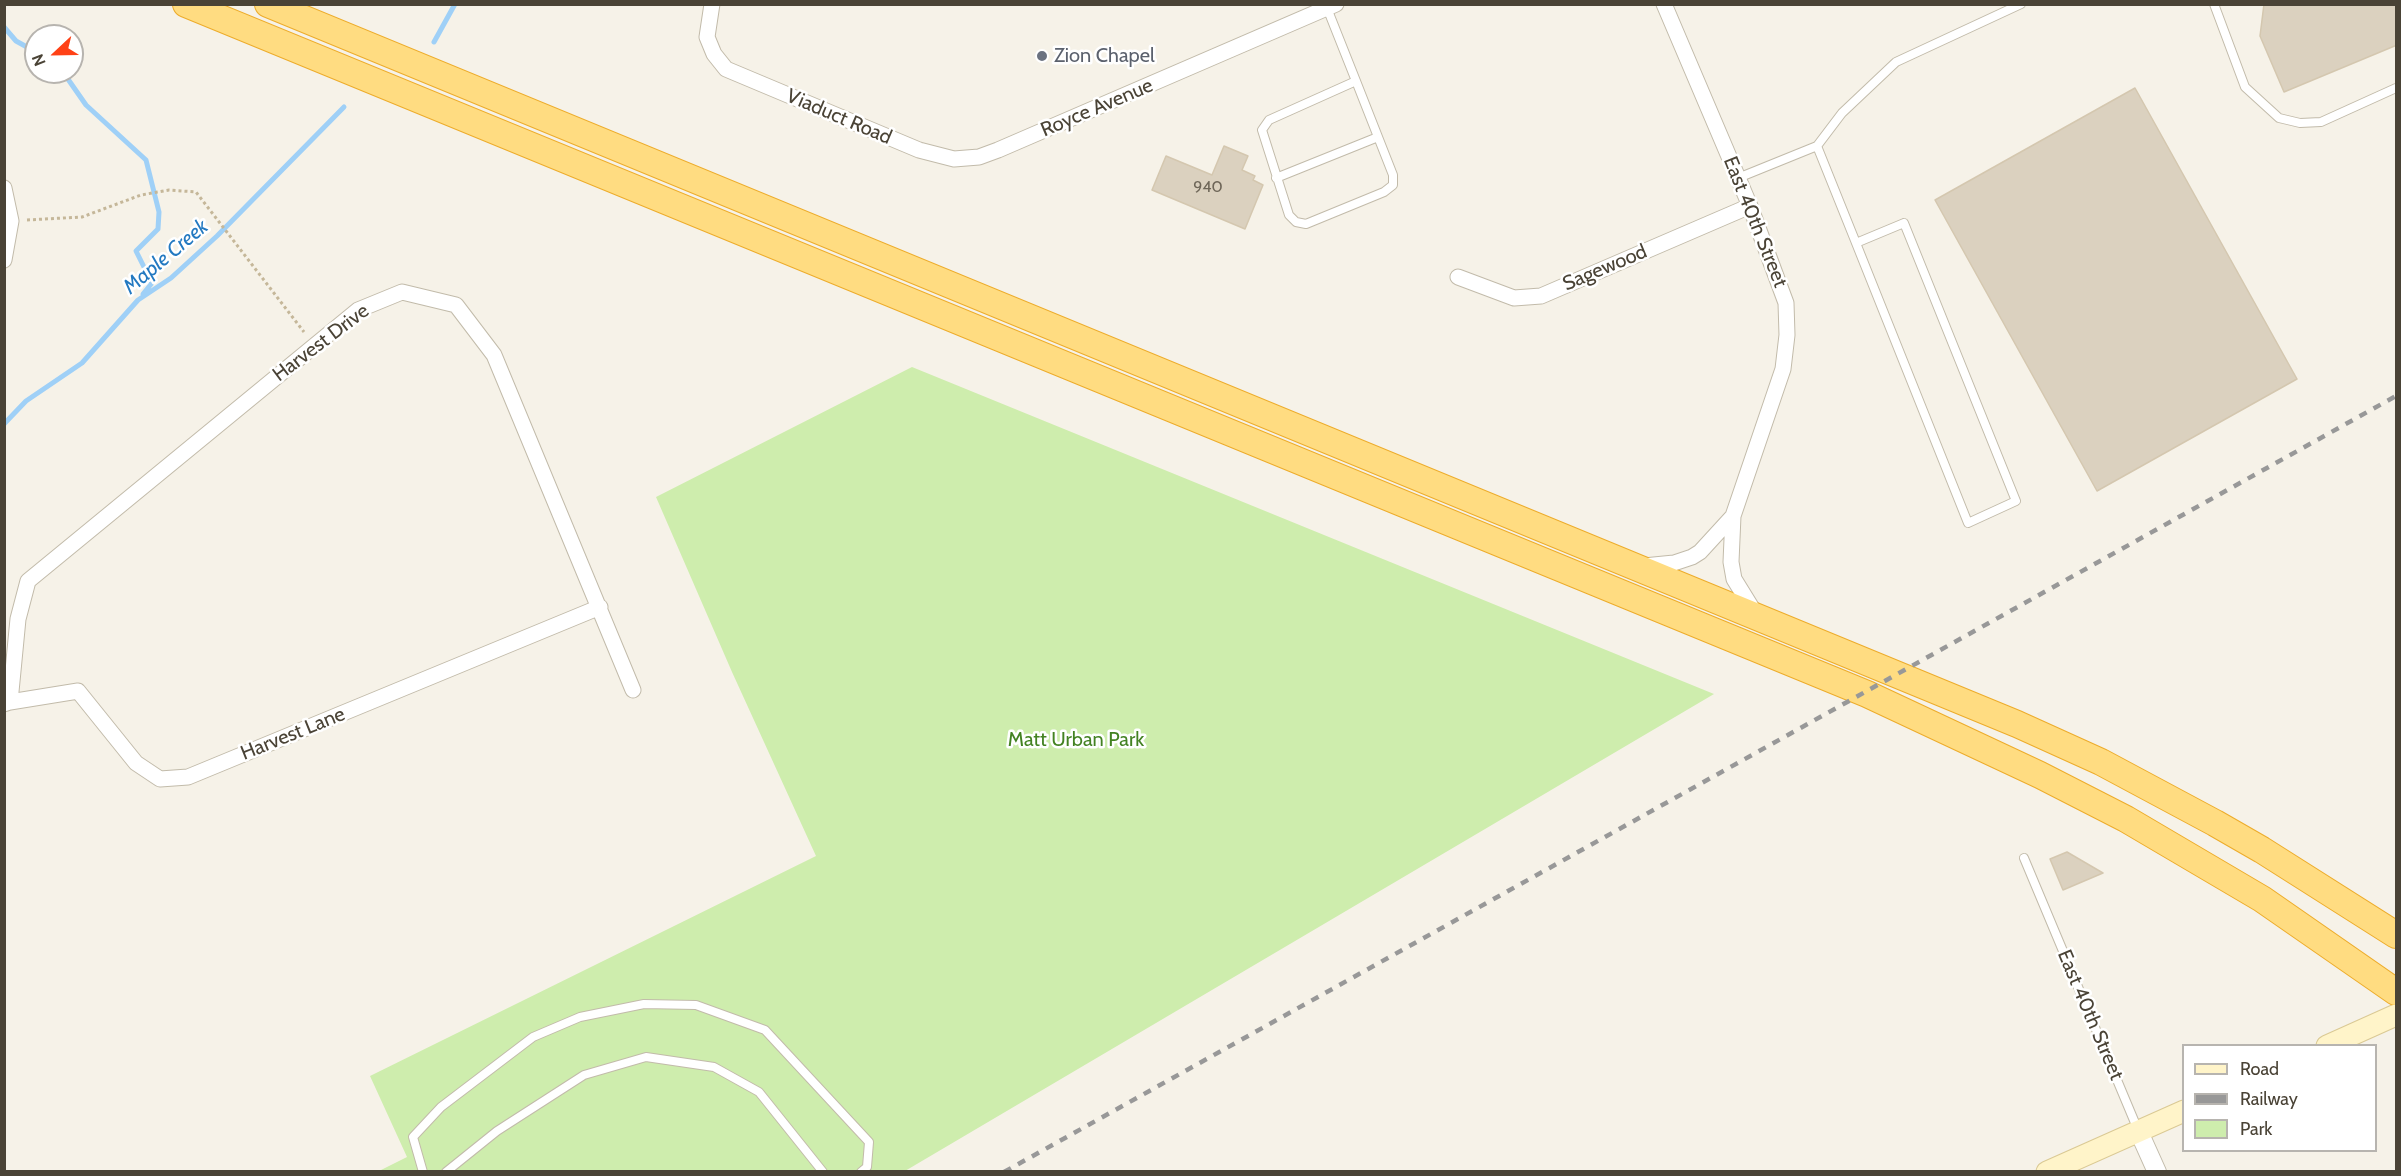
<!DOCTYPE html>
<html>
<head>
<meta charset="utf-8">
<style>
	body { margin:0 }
	#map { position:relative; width:2401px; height:1176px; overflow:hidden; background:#f6f2e8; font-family:Cabin,sans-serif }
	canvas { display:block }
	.frame { position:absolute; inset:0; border:6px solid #4a4336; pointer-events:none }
	.legend { position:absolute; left:2182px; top:1044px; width:195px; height:108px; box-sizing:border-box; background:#fff; border:2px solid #b7b4af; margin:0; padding:8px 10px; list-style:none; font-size:18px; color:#4a4336 }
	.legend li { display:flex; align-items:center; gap:12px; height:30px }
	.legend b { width:30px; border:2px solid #b7b4af }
	.north { position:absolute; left:24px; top:24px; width:60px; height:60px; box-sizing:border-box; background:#fff; border:2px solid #b7b4af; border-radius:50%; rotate:248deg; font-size:16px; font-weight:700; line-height:24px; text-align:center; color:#4a4336 }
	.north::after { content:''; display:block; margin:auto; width:21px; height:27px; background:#ff4116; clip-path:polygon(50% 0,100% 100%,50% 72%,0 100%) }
</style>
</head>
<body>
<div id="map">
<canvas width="2401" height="1176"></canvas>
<div class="frame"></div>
<ul class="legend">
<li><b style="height:8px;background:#fff4c9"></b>Road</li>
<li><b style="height:8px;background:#989898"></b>Railway</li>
<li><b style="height:16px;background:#ceedad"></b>Park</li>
</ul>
<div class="north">N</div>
</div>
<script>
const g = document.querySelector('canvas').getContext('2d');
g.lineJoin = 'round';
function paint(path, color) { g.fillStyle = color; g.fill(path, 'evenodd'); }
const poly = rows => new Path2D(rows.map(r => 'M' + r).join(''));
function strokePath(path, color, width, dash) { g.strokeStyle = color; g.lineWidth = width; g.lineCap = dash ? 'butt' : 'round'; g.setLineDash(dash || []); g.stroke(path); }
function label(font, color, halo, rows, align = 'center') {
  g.font = font + ' Cabin,sans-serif'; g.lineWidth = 5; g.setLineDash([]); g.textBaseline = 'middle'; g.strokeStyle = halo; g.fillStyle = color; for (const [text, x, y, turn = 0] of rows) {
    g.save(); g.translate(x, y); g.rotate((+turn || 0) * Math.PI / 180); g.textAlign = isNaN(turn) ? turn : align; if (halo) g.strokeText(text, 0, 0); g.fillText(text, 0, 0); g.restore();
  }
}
paint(poly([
	[912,367,1714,694,905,1171,379,1171,407,1157,370,1076,816,856,732,672,656,497]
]), '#ceedad');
strokePath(poly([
	[4,27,16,41,36,52],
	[434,42,455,4],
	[63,72,86,105,146,160,159,212,158,229,136,251,152,283,143,294],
	[4,424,26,401,82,363,138,300,171,278,217,236,344,107]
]), '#9fd0f7', 5);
const building = poly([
	[2264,4,2397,4,2397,45,2284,92,2260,36,2264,4],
	[2135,88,2297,379,2097,491,1935,200,2135,88],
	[1224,146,1248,156,1242,170,1255,176,1253,180,1263,185,1245,229,1152,190,1166,156,1212,175,1224,146],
	[2067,852,2103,873,2063,890,2050,859,2067,852]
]);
paint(building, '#dbd1bf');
strokePath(building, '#d4c7af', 1.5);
const service = poly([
	[2214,4,2245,87,2279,118,2300,123,2321,122,2396,88],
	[1327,8,1356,81],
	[1356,81,1393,175,1393,185,1384,192,1306,224,1296,222,1289,215,1262,130,1269,120,1356,81],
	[1817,146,1842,113,1896,62,2021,4],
	[1276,178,1378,137],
	[1738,178,1817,146,1856,243,1968,523,2016,501,1904,223,1856,243],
	[2024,858,2138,1130],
	[423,1172,413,1137,441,1107,533,1037,580,1017,644,1004,696,1005,765,1030,869,1142,867,1167,861,1172],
	[446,1172,497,1131,584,1075,646,1057,714,1067,759,1092,823,1172]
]);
const minor = poly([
	[712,4,707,37,714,54,726,69,919,150,954,159,979,157,998,150,1336,4],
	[1664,4,1750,206,1786,303,1787,335,1783,369,1733,516,1731,562,1734,579,1755,613],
	[4,188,11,221,4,260],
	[1458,277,1514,298,1541,296,1750,206],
	[1644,566,1674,563,1692,557,1700,552,1733,516],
	[10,702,78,691,136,763,160,779,188,777,600,607],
	[4,704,10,702,18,619,28,581,358,310,402,292,456,305,494,355,633,690]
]);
const tertiary = poly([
	[2139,1132,2157,1172]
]);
const secondary = poly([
	[2327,1046,2396,1015],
	[2047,1172,2184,1111]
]);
const trunk = poly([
	[186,4,1867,694,2040,775,2126,819,2262,899,2396,992],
	[268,4,2017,724,2101,762,2215,823,2262,850,2396,935]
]);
strokePath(service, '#c2bbaa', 10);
strokePath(minor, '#c2bbaa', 17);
strokePath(tertiary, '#c2bbaa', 20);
strokePath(secondary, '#dac994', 23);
strokePath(trunk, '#edac2b', 28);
strokePath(poly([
	[27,220,82,217,141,195,169,190,196,192,304,332]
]), '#c5b799', 3, [3, 3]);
strokePath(service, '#fff', 8);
strokePath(minor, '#fff', 15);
strokePath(tertiary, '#fff', 18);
strokePath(secondary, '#fff4c9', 21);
strokePath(trunk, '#ffdc81', 26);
strokePath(poly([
	[1004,1172,2396,396]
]), '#989898', 4.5, [8, 8]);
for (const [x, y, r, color] of [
	[1042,56,6,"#6b7280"]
]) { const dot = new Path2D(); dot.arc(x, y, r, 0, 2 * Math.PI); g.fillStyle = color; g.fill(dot); strokePath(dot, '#fff', 2); }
label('16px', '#6e6658', null, [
	["940",1208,187]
]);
label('20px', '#5b616d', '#fff', [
	["Zion Chapel",1054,56]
], 'left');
label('20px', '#4a4336', '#fff', [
	["Royce Avenue",1097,108,-23],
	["Viaduct Road",839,117,23],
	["East 40th Street",1755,222,68],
	["Sagewood",1605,268,-23],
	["Harvest Drive",321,343,-37],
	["Harvest Lane",293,734,-22],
	["East 40th Street",2090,1015,67]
]);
label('20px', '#438222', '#fff', [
	["Matt Urban Park",1076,740]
]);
label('italic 21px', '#2379c1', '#fff', [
	["Maple Creek",166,257,-40]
]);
</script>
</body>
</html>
